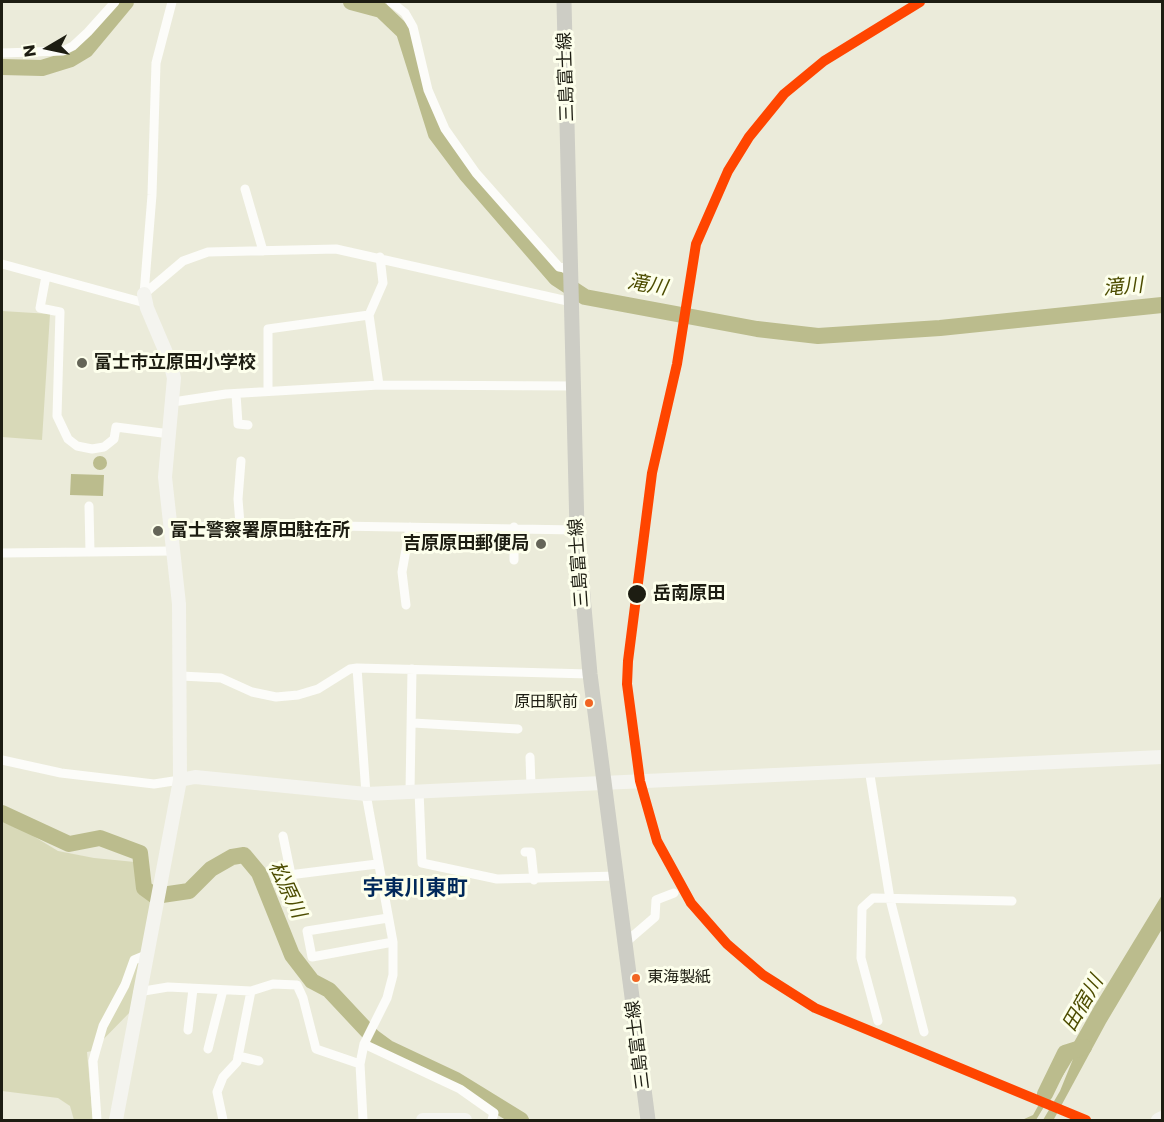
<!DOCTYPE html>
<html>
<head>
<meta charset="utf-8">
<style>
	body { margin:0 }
	#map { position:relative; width:1164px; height:1122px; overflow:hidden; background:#ebebda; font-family:Poppins,sans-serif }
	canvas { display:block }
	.frame { position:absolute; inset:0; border:3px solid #1d1d12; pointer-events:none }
	.north { position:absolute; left:18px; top:18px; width:60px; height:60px; -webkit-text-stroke:4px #fdffec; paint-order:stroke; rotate:261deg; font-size:16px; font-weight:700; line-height:24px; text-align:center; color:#1d1d12 }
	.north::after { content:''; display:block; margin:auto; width:21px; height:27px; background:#1d1d12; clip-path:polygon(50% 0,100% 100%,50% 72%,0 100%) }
</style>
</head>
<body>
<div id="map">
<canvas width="1164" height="1122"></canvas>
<div class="frame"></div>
<div class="north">N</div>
</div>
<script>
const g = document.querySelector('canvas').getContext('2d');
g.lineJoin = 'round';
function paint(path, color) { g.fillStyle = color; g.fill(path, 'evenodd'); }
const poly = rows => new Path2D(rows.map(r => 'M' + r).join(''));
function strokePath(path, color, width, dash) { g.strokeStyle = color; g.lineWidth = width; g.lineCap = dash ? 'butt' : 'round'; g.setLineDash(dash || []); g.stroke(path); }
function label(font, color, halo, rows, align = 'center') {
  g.font = font + ' Poppins,"Noto Sans JP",sans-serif'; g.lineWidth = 6; g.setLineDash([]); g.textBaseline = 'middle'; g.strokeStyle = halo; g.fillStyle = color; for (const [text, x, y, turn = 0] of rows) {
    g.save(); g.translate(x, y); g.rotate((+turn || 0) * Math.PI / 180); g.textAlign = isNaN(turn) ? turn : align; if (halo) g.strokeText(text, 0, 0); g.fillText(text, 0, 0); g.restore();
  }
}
paint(poly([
	[2,311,50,314,42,440,2,437],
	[2,822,25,831,58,851,94,858,135,862,155,896,133,1009,92,1051,87,1052,93,1120,74,1120,70,1106,58,1098,2,1091]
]), '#d8d9b8');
paint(poly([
	'93 463a7 7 0 1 1 14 0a7 7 0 1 1-14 0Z',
	[71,474,104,475,103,496,70,495],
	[1162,895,1162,929,1106,1023,1054,1119,1043,1120,1060,1091,1073,1059,1036,1120,1022,1120,1033,1115,1095,1005],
	[504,1108,528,1120,514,1120,501,1114]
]), '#bbbc8d');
strokePath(poly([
	[351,2,381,10,404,32,436,134,466,174,556,278,585,297,757,329,818,336,940,328,1162,305],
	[2,67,42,68,71,59,86,50,126,2],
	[2,813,69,844,100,838,140,853,144,888,155,896,189,891,211,869,232,857,244,855,259,873,292,955,312,981,329,990,373,1037,388,1048,456,1080,521,1120],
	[1045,1094,1065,1053,1084,1047]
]), '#bbbc8d', 16);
strokePath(poly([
	[391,2,405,13,413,27,428,90,445,129,476,173,559,267,571,269],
	[2,53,63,51,73,46,88,32,115,2],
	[245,189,263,251],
	[2,264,145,303],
	[46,276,40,308,60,312,57,416,68,439,77,446,92,449,104,447,114,439,116,427,170,434],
	[144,294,183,261,208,252,336,249,572,302],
	[144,294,152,195,156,63,172,2],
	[379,385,369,315,383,283,380,257],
	[268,391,268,329,369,315],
	[236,394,238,424,248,425],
	[173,402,226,394,379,385,574,386],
	[89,506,90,552],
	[240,524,238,499,241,461],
	[514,527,514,560],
	[170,533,217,524,577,530],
	[2,553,173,551],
	[406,605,402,572,410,527],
	[357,668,366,794,393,942,393,975,387,998,364,1044,360,1064,363,1120],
	[181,676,221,678,252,692,276,697,298,695,318,689,350,669,357,668,590,674],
	[413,723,518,729],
	[530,757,531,786],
	[2,760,61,773,154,784,180,780],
	[869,769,890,899,924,1032],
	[410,791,412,669],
	[419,791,422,863,497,879,618,876],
	[283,836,295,894],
	[525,852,531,852,534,880],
	[289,875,377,864],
	[388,918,307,931,312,957,393,942],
	[626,942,655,917,656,900,674,893],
	[138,992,168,987,251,991,273,984,297,985,303,998,316,1049,360,1064],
	[878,1021,861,958,862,908,873,898,1012,901],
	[188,1030,193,989],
	[364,1044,460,1089,494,1113,492,1120],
	[208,1049,223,990],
	[238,1056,259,1061],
	[97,1120,93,1061,96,1050,103,1026,125,985,134,960,146,955],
	[223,1120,217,1092,223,1077,237,1062,251,991]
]), '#fcfcf9', 9);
strokePath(poly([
	[180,780,195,777,366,794,1162,757],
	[116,1120,180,780,179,604,165,477,174,378,170,362,147,308,144,294],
	[423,1120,465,1120],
	[1158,1120,1162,1118]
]), '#f4f4ef', 14);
strokePath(poly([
	[564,2,577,530,590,674,648,1120]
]), '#cdcdc5', 15);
strokePath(poly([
	[920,2,824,61,784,94,749,137,728,171,696,244,677,364,652,473,628,661,627,684,640,781,657,841,691,903,727,944,763,975,815,1008,1086,1120]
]), '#ff4500', 10);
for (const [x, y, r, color] of [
	[82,363,6,"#656558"],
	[158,531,6,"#656558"],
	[541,544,6,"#656558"],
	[637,594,10,"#1d1d12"],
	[589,703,5,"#f26522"],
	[636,978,5,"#f26522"]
]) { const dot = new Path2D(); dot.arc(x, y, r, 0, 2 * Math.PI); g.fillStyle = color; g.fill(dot); strokePath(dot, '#fdffec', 2); }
label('16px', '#1d1d12', '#fdffec', [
	["原田駅前",578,703],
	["東海製紙",647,978,"left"]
], 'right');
label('18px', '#1d1d12', '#fdffec', [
	["三島富士線",567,77,-92],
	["三島富士線",580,563,-94],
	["三島富士線",639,1045,-97]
]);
label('bold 18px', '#1d1d12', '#fdffec', [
	["富士市立原田小学校",94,363],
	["富士警察署原田駐在所",170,531],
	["吉原原田郵便局",529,544,"right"]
], 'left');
label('bold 18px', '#1d1d12', '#fdffec', [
	["岳南原田",653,594]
], 'left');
label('italic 20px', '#4d4d00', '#fdffec', [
	["滝川",647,286,10],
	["滝川",1123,288,-5],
	["松原川",286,890,65],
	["田宿川",1084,1004,-60]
]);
label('bold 21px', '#00285a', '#fdffec', [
	["宇東川東町",415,890]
]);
</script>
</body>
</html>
